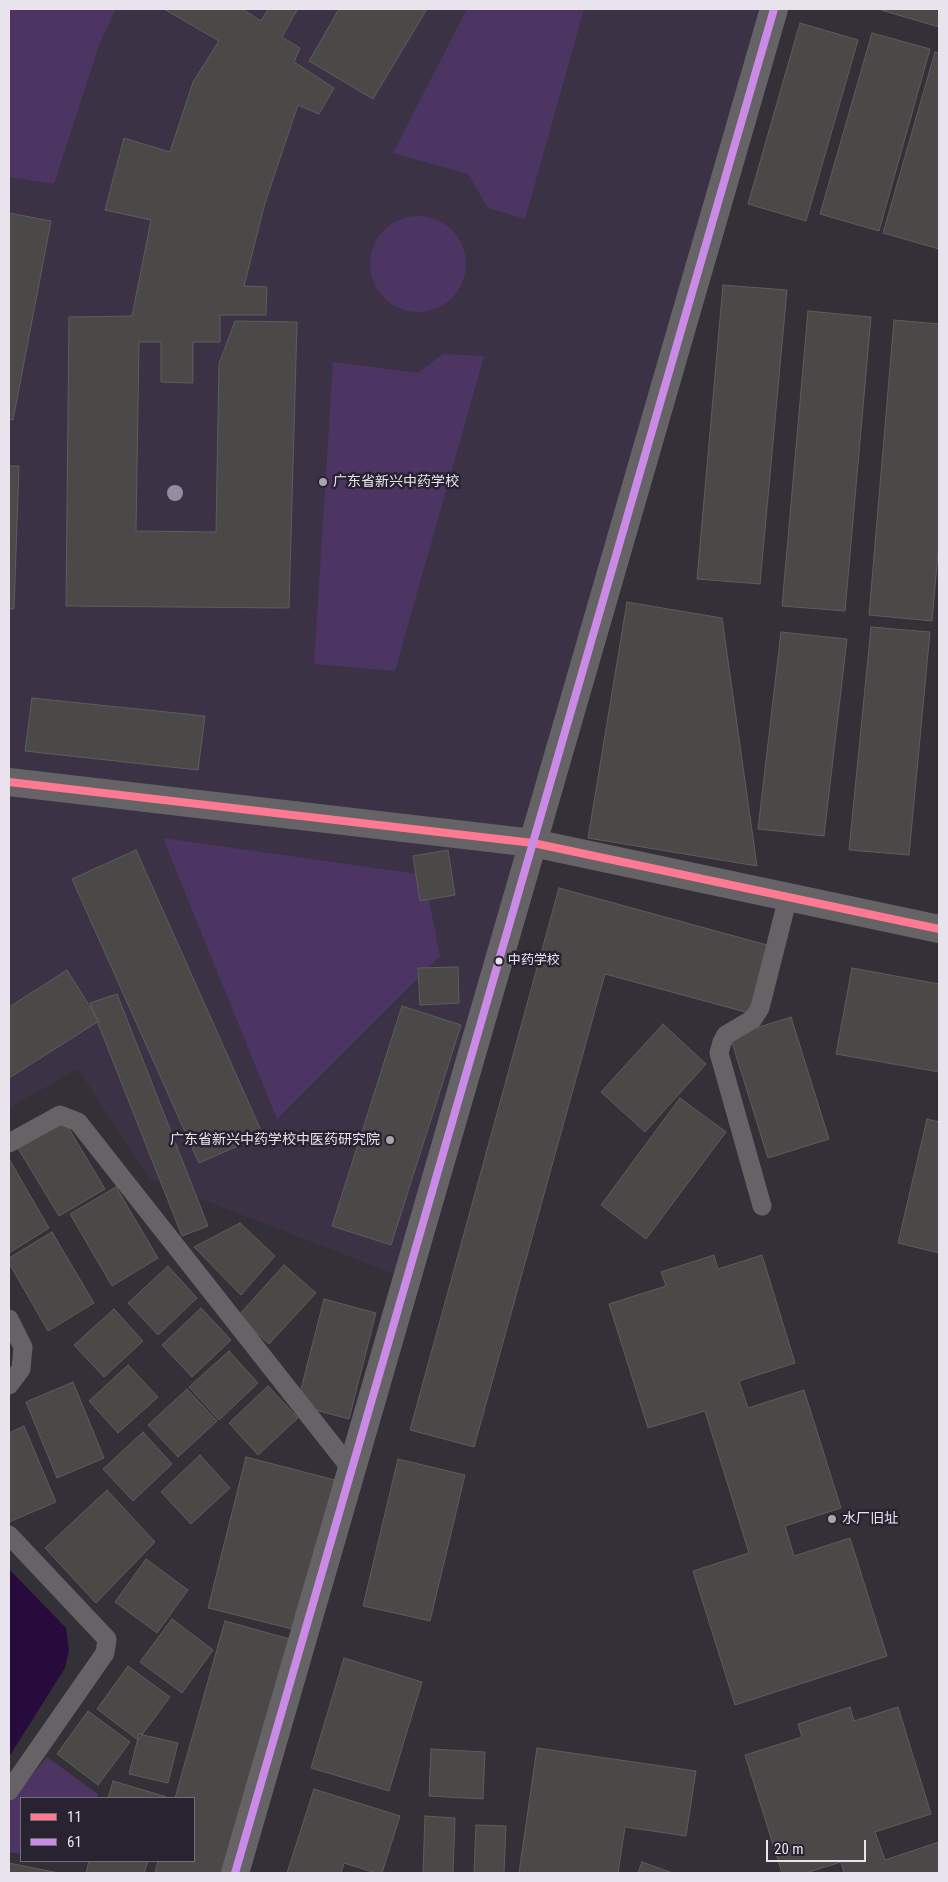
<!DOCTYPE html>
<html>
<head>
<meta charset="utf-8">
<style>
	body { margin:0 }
	#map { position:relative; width:948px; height:1882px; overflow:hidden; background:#333038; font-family:"Roboto Condensed",sans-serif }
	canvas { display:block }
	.frame { position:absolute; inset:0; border:10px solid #e8e3ed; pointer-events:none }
	.legend { position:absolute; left:20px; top:1797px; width:175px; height:65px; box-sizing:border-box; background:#292231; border:1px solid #756f7c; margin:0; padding:6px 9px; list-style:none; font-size:15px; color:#e8e3ed }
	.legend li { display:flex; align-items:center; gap:10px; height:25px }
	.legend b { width:25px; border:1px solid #756f7c }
	.scale { position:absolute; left:766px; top:1840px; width:100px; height:22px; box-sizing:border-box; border:2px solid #e8e3ed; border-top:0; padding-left:6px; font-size:15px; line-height:18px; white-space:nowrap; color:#e8e3ed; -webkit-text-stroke:4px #292231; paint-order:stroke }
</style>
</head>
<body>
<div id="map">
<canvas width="948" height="1882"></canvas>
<div class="frame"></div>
<ul class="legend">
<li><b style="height:6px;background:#fe7a93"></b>11</li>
<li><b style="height:6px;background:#ca8be6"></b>61</li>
</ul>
<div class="scale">20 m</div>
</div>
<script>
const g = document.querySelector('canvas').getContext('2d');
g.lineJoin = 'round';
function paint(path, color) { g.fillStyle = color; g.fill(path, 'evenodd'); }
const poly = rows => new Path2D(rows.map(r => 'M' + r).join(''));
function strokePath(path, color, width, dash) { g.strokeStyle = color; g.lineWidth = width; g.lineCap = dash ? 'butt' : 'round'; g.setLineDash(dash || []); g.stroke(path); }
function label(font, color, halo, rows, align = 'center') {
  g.font = font + ' "Roboto Condensed","Noto Sans SC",sans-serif'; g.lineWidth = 5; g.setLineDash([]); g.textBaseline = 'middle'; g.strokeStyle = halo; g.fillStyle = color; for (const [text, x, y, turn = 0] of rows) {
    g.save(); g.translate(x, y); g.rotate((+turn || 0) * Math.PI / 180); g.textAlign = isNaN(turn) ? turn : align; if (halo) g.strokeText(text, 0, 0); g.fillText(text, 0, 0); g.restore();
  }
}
paint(poly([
	[29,9,773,9,407,1279,150,1179,78,1069,9,1108,9,121]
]), '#3b3345');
paint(poly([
	[9,9,116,9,100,42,54,184,9,177],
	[467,9,584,9,525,219,488,208,468,174,393,153],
	'370 264a48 48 0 1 1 96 0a48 48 0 1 1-96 0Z',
	[443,354,484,356,395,671,314,664,333,362,418,373],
	[163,838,424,875,440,956,277,1119],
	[47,1757,98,1794,97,1798,21,1798,21,1854,9,1852,9,1803]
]), '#4c3562');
paint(poly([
	[9,1569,66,1628,69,1650,65,1668,9,1757]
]), '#270b3d');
const building = poly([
	[164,9,242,9,261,21,268,9,294,9,297,10,282,37,300,48,294,62,334,88,319,114,298,105,265,203,244,286,267,287,266,315,220,315,220,342,193,342,193,383,161,382,161,342,139,342,136,531,216,532,219,364,235,321,297,322,289,608,66,606,69,317,132,316,151,220,105,210,124,138,170,152,193,82,219,41,164,9],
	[339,9,427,9,373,99,309,61,339,9],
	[882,9,939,9,939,27,881,10,882,9],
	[800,23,858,40,806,221,748,204,800,23],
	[872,33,930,49,879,231,820,214,872,33],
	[935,52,939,53,939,249,883,233,935,52],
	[9,213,51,221,13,420,9,419,9,213],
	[723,285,787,290,760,584,697,579,723,285],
	[808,311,871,317,845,611,782,606,808,311],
	[894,320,939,324,939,542,932,621,869,615,894,320],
	[9,466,19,466,14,609,9,609,9,466],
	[627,602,722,618,757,866,588,838,627,602],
	[871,627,930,632,909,855,849,850,871,627],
	[781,632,847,639,824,836,758,829,781,632],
	[32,698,205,716,198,770,25,751,32,698],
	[136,850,263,1135,199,1163,72,879,136,850],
	[448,850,455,895,420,901,413,856,448,850],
	[559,888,767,945,749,1013,605,974,474,1447,410,1430,559,888],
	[458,967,459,1003,420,1005,418,968,458,967],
	[852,968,939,984,939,1072,836,1054,852,968],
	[67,970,99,1021,9,1078,9,1007,67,970],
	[117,994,208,1226,182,1236,90,1003,117,994],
	[402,1006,461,1025,391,1245,332,1226,402,1006],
	[791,1017,829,1139,768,1158,730,1036,791,1017],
	[663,1024,706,1064,645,1132,601,1092,663,1024],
	[680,1098,726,1132,646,1239,601,1205,680,1098],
	[62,1117,105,1189,59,1216,16,1145,62,1117],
	[927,1119,939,1122,939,1253,898,1243,927,1119],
	[9,1159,49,1228,9,1253,9,1159],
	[116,1187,158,1258,112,1286,70,1214,116,1187],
	[240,1223,275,1256,241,1295,194,1247,240,1223],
	[52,1232,94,1303,48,1331,9,1263,9,1258,52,1232],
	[714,1255,718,1269,762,1255,795,1363,739,1381,748,1408,804,1390,841,1508,785,1526,794,1556,850,1538,887,1656,735,1705,693,1571,749,1553,705,1411,648,1428,609,1304,666,1286,661,1272,714,1255],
	[284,1265,316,1293,269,1344,238,1316,284,1265],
	[168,1266,197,1298,158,1335,128,1303,168,1266],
	[324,1299,376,1313,349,1419,297,1405,324,1299],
	[201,1308,231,1340,192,1377,162,1345,201,1308],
	[114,1309,143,1341,104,1377,74,1345,114,1309],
	[229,1351,258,1383,219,1420,189,1387,229,1351],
	[128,1365,158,1397,118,1433,89,1401,128,1365],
	[73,1382,104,1458,57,1478,26,1402,73,1382],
	[268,1386,298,1418,258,1455,229,1423,268,1386],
	[187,1389,217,1421,178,1457,148,1425,187,1389],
	[24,1426,56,1502,9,1522,9,1433,24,1426],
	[143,1432,172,1464,133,1501,103,1469,143,1432],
	[200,1455,230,1488,191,1524,161,1492,200,1455],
	[246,1457,335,1480,296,1630,208,1608,246,1457],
	[398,1459,465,1475,430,1621,363,1606,398,1459],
	[107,1490,155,1542,96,1603,45,1548,107,1490],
	[146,1559,188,1590,157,1633,115,1602,146,1559],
	[172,1619,213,1650,182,1693,140,1662,172,1619],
	[225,1621,290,1639,224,1873,155,1873,158,1861,194,1861,194,1798,175,1798,225,1621],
	[344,1658,422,1682,389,1791,311,1768,344,1658],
	[128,1666,170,1697,138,1740,97,1709,128,1666],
	[850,1707,854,1721,898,1707,931,1814,875,1832,885,1860,939,1842,939,1873,844,1873,841,1862,806,1873,782,1873,745,1755,802,1737,798,1724,850,1707],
	[88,1711,130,1742,98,1785,57,1754,88,1711],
	[139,1734,178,1743,168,1783,129,1774,139,1734],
	[537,1748,696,1771,686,1836,625,1827,618,1873,519,1873,537,1748],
	[431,1749,485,1752,483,1799,429,1796,431,1749],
	[113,1781,167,1797,167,1798,108,1798,113,1781],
	[314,1789,400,1816,382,1873,376,1873,344,1863,341,1873,287,1873,314,1789],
	[425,1816,455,1818,453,1873,423,1873,425,1816],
	[476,1825,506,1826,504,1873,474,1873,476,1825],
	[89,1861,148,1861,144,1873,86,1873,89,1861],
	[642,1862,673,1873,638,1873,642,1862],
	[9,1863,59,1873,9,1873,9,1863]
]);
paint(building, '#4b4848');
strokePath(building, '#5e5c5c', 1);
strokePath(poly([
	[9,1143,60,1115,78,1122,352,1470],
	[762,1206,719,1053,722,1042,726,1035,753,1019,760,1008,788,897],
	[9,1319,23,1347,21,1369,9,1385],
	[9,1535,107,1639,105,1653,9,1791]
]), '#656366', 19);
strokePath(poly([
	[9,782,533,843,939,929]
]), '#656366', 28);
strokePath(poly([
	[235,1873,774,9]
]), '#656366', 28);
strokePath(poly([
	[9,782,533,843,939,929]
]), '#fe7a93', 8);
strokePath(poly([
	[235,1873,774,9]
]), '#ca8be6', 8);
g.fillStyle = '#958ba2';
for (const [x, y] of [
	[175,493]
]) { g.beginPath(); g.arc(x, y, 8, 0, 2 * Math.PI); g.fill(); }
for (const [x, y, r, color] of [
	[323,482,5,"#a9a4ae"],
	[499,961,4.5,"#e8e3ed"],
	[390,1140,5,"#a9a4ae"],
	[832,1519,5,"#a9a4ae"]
]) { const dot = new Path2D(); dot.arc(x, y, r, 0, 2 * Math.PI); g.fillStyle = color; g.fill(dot); strokePath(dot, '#292231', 2); }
label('13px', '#e8e3ed', '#292231', [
	["中药学校",508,961]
], 'left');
label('14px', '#e8e3ed', '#292231', [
	["广东省新兴中药学校",333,482],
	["广东省新兴中药学校中医药研究院",380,1140,"right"],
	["水厂旧址",842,1519]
], 'left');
</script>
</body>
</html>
